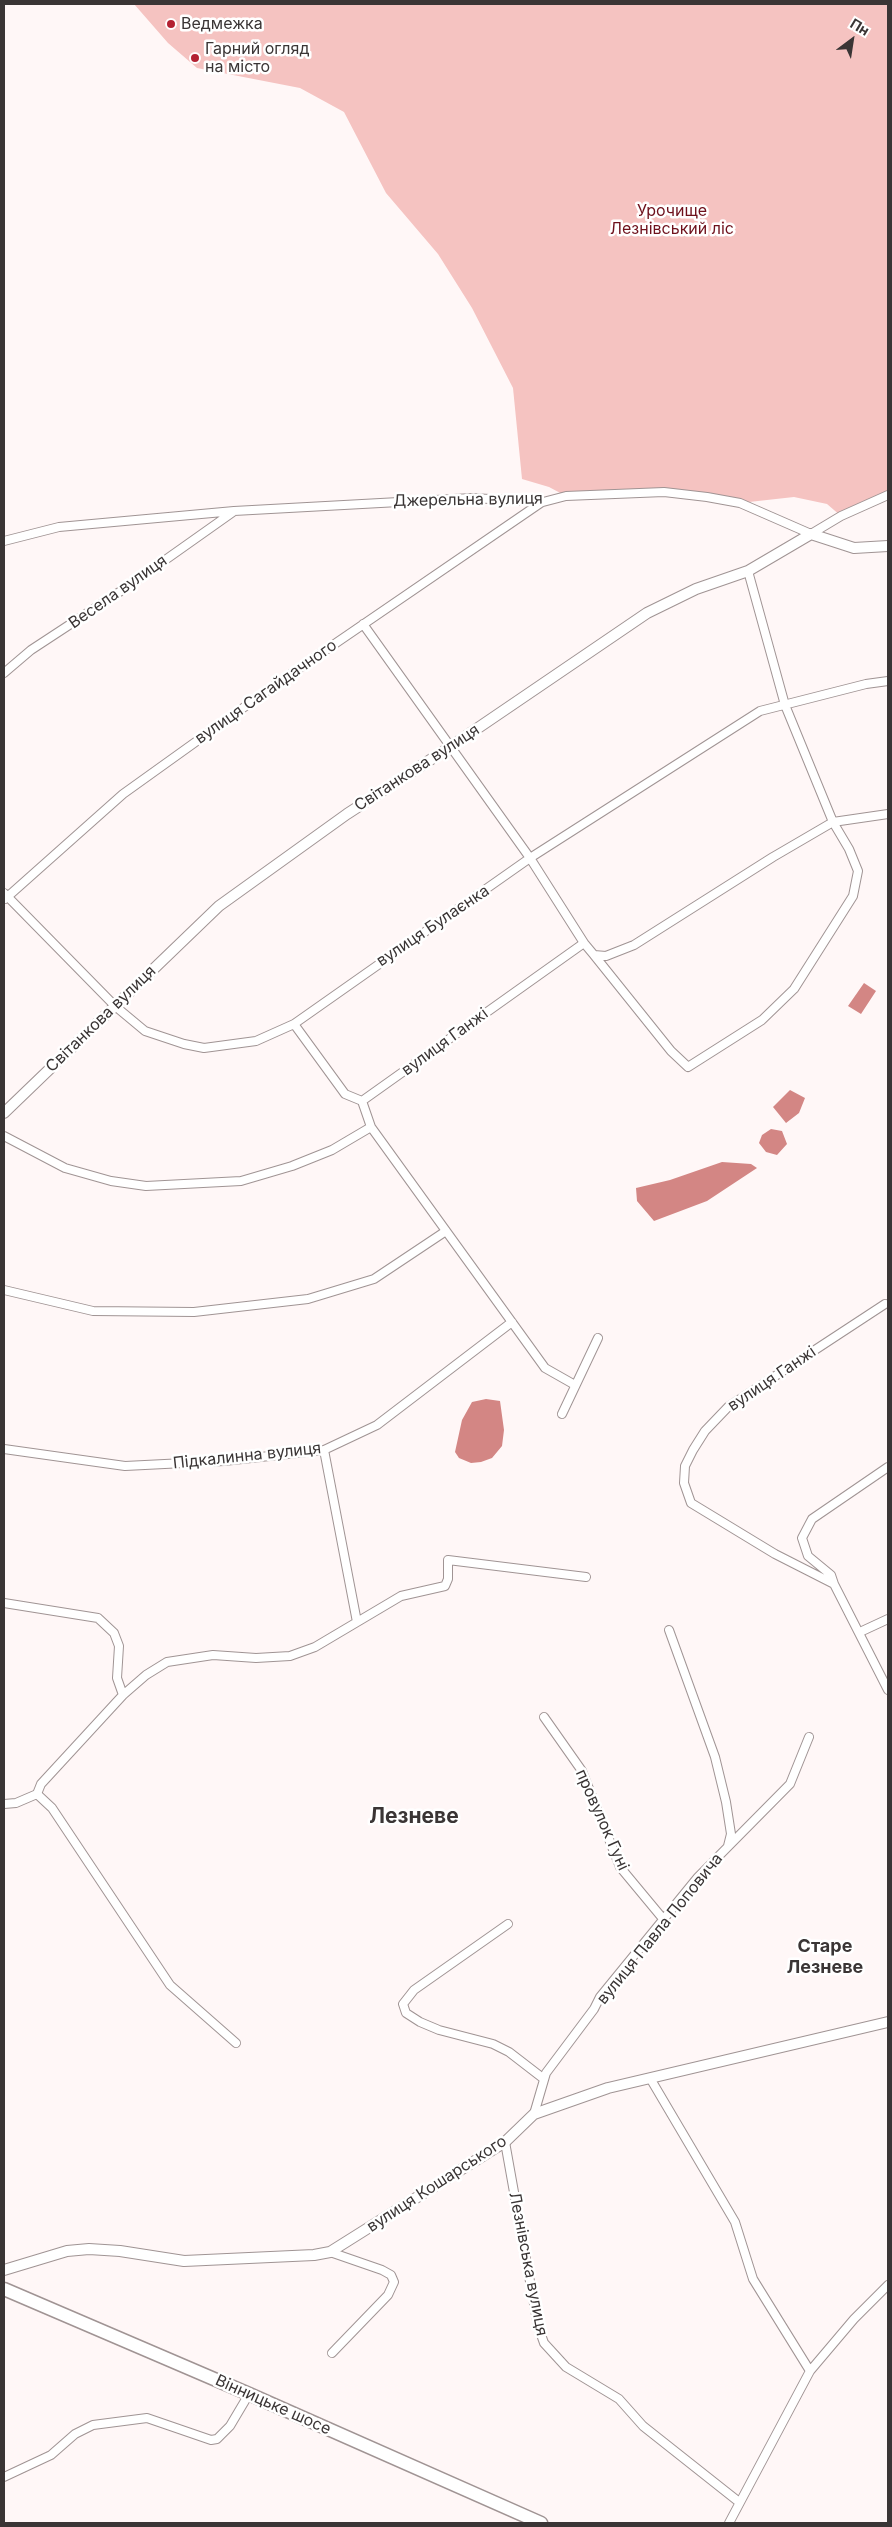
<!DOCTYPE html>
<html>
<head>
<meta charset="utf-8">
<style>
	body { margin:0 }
	#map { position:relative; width:892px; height:2527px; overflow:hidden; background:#fff7f7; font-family:Inter,sans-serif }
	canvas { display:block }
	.frame { position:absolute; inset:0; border:5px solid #3a3535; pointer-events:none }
	.north { position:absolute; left:827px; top:15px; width:50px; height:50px; -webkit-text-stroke:4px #fff; paint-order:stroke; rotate:31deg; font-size:14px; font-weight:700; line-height:20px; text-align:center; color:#3a3535 }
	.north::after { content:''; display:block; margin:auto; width:18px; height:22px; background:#3a3535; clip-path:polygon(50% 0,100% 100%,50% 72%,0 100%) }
</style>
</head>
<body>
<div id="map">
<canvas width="892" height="2527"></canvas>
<div class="frame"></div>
<div class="north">Пн</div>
</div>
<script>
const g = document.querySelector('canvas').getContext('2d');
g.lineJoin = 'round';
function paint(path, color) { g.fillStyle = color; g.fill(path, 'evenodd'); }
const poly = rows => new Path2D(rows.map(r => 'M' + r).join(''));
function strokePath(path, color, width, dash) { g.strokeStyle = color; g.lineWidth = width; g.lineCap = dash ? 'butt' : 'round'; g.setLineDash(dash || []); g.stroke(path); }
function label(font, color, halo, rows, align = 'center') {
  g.font = font + ' Inter,sans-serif'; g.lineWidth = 5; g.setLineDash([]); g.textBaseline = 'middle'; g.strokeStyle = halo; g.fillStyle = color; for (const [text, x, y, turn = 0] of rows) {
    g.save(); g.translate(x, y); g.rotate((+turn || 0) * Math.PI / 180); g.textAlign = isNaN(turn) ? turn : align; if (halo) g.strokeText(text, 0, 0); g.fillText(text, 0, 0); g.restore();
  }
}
paint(poly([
	[134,4,888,4,888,495,841,516,827,504,794,497,740,503,664,492,566,496,549,487,522,479,513,388,472,308,438,254,386,193,344,112,300,88,197,68,168,43]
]), '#f5c3c1');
paint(poly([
	[864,983,876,991,861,1014,848,1006],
	[790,1090,805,1098,799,1113,786,1123,773,1107],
	[771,1129,782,1131,787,1144,777,1155,766,1152,759,1143,762,1135],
	[722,1162,751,1164,757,1168,707,1201,654,1221,637,1201,636,1188,670,1180],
	[486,1399,500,1401,504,1430,502,1446,492,1458,481,1462,471,1463,459,1458,455,1452,462,1420,472,1402]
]), '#d38684');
const minor = poly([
	[4,541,59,527,234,511,472,498,543,502,566,496,664,492,707,497,740,503,811,534,841,516,888,495],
	[363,624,530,858,584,943],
	[4,673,31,650,127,587,233,512],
	[4,893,115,1006,145,1031,184,1044,204,1048,256,1041,294,1024,530,858,760,711,866,684,888,681],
	[5,899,123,794,282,680,542,502],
	[594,955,671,1051,688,1067,762,1020,794,989,853,896,858,871,849,849,833,822,785,705,748,571],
	[294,1024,345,1094,362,1101],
	[371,1127,545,1368,575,1385],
	[4,1136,65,1168,111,1181,146,1186,241,1181,292,1166,332,1150,371,1127,362,1101,584,943,594,955,606,956,634,945,773,857,833,822,888,814],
	[4,1290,93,1311,194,1312,308,1299,374,1279,446,1231],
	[885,1304,728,1407,705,1431,693,1450,685,1466,684,1483,691,1503,775,1554,834,1584,888,1690],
	[562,1414,598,1338],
	[4,1449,125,1466,224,1461,324,1450,377,1425,512,1322],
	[324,1450,357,1622],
	[834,1584,831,1575,808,1556,802,1538,812,1519,888,1467],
	[4,1603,98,1618,114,1633,119,1646,117,1678,123,1695],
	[669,1630,715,1757,726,1802,731,1834,728,1846],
	[860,1632,888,1619],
	[544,1717,582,1771,620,1867,664,1920],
	[37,1794,41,1784,123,1695,146,1675,167,1662,213,1655,256,1658,290,1656,315,1647,401,1596,445,1586,448,1579,448,1560,586,1577],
	[37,1794,52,1808,170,1985,236,2043],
	[4,1804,16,1803,37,1794],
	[508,1924,414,1990,403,2004,406,2013,420,2022,439,2030,493,2044,509,2052,544,2079],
	[650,2078,735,2222,753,2279,810,2371],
	[534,2114,546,2073,594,2009,600,1997,698,1877,790,1784,809,1737],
	[505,2142,538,2326,544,2343,566,2367,619,2399,643,2426,739,2502],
	[330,2252,382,2270,391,2275,394,2282,388,2295,332,2353],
	[4,2477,51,2455,75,2434,93,2425,147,2418,211,2440,217,2439,230,2426,249,2394],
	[729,2523,810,2371,854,2319,888,2285]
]);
const tertiary = poly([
	[4,1113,219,906,347,814,450,747,647,613,696,589,748,571,811,534,854,548,888,546],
	[4,2270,67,2251,89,2249,120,2251,184,2261,314,2255,330,2252,505,2142,534,2114,608,2088,888,2022]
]);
const primary = poly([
	[4,2289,249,2394,541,2523]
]);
strokePath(minor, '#a09494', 10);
strokePath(tertiary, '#a09494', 12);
strokePath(primary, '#a09494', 15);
strokePath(minor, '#fff', 8);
strokePath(tertiary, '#fff', 10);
strokePath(primary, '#fff', 12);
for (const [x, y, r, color] of [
	[171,24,5,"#b32132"],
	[195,58,5,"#b32132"]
]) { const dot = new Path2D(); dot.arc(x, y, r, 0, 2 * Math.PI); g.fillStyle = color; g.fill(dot); strokePath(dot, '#fff', 2); }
label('16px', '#3a3535', '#fff', [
	["Ведмежка",181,24],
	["Гарний огляд",205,49],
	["на місто",205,67]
], 'left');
label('16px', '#6e111c', '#fff', [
	["Урочище",672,211],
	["Лезнівський ліс",672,229]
]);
label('16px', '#3a3535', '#fff', [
	["Джерельна вулиця",468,500,-1],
	["Весела вулиця",118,592,-35],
	["вулиця Сагайдачного",266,692,-35],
	["Світанкова вулиця",417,768,-33],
	["вулиця Булаєнка",433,926,-34],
	["Світанкова вулиця",101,1019,-44],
	["вулиця Ганжі",445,1042,-36],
	["вулиця Ганжі",772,1379,-34],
	["Підкалинна вулиця",247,1456,-6],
	["провулок Гуні",602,1820,66],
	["вулиця Павла Поповича",660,1929,-51],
	["вулиця Кошарського",437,2184,-33],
	["Лезнівська вулиця",528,2264,79],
	["Вінницьке шосе",273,2405,24]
]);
label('bold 18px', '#3a3535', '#fff', [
	["Старе",825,1947],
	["Лезневе",825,1968]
]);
label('bold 21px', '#3a3535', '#fff', [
	["Лезневе",414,1817]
]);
</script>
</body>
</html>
